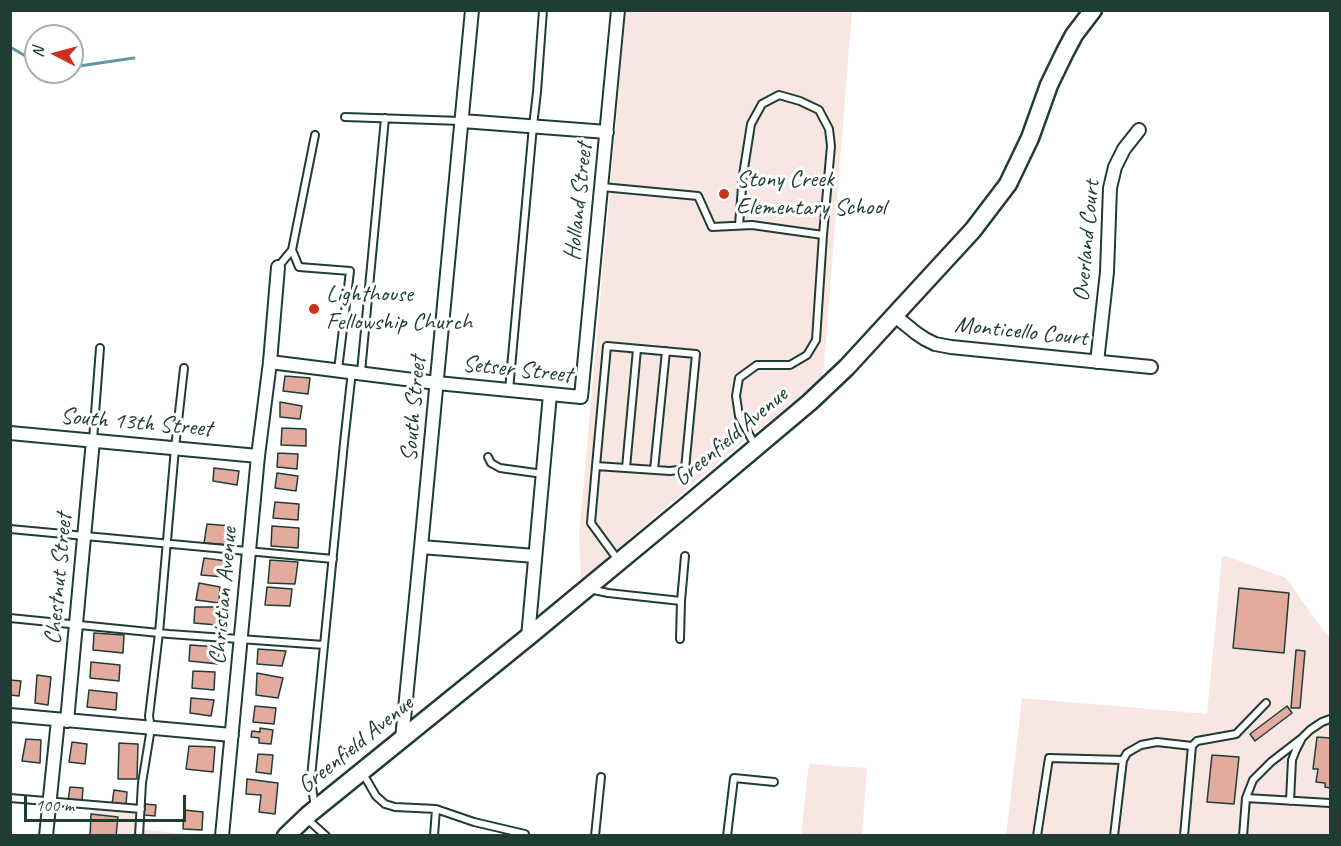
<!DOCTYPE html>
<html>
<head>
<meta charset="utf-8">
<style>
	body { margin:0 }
	#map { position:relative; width:1341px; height:846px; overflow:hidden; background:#fff; font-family:Caveat,sans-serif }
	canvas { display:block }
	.frame { position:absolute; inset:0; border:12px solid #1f3d34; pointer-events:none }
	.north { position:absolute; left:24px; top:24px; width:60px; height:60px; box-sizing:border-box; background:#fff; border:2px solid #a5b1ae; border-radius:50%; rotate:276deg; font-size:16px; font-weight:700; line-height:24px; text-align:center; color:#1f3d34 }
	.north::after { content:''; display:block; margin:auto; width:21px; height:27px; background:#c8321e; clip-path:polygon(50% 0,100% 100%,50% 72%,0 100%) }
	.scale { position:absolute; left:24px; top:795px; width:162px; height:27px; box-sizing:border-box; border:3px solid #1f3d34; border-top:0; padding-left:8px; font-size:18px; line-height:21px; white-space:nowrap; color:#1f3d34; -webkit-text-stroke:4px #fff; paint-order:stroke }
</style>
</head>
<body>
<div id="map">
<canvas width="1341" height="846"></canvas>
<div class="frame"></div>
<div class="north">N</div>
<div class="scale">100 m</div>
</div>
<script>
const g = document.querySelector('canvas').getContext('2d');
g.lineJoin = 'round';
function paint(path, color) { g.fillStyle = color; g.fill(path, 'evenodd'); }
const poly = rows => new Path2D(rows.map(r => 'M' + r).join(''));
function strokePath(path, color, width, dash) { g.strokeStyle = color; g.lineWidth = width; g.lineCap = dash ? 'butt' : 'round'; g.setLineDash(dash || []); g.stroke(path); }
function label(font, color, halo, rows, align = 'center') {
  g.font = font + ' Caveat,sans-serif'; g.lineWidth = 6; g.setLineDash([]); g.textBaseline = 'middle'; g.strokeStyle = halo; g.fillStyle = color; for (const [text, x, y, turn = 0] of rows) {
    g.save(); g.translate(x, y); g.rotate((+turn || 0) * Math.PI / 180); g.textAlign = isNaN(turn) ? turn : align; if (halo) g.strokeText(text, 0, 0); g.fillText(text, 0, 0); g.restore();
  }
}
paint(poly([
	[626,11,852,11,823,377,813,390,789,405,734,449,581,580,579,536],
	[1226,556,1286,578,1323,630,1330,637,1330,835,1006,836,1022,698,1207,714,1222,557],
	[809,764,867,768,862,835,801,835],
	[91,808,137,812,136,829,207,836,89,836]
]), '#f7e6e2');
strokePath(poly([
	[10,47,36,62],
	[72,67,134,58]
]), '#6099a2', 3);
const building = poly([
	[285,376,310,378,308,394,283,391,285,376],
	[280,402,302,406,300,419,280,417,280,402],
	[282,428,306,429,306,446,281,445,282,428],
	[278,453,298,454,297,469,277,467,278,453],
	[214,468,239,471,237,485,213,481,214,468],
	[277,473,298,476,296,491,275,488,277,473],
	[275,502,299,504,298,520,273,518,275,502],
	[207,524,232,526,230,545,204,543,207,524],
	[272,526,299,528,298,548,271,546,272,526],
	[204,558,227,561,225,577,201,575,204,558],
	[270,560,298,562,295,584,268,583,270,560],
	[199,583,220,587,219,603,196,600,199,583],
	[267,587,292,589,290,606,265,605,267,587],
	[1239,588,1289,593,1284,653,1233,648,1239,588],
	[195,607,219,607,217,625,194,623,195,607],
	[94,633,124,635,123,653,93,650,94,633],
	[190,645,219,647,218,664,189,661,190,645],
	[258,649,286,651,282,666,257,664,258,649],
	[1296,650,1305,651,1300,708,1291,708,1296,650],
	[91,662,120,665,119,681,90,678,91,662],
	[193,671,215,672,214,690,192,688,193,671],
	[257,673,283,678,278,698,256,695,257,673],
	[37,675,51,677,48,705,35,703,37,675],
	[10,680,21,681,19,696,10,695,10,680],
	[89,690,117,693,116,710,87,707,89,690],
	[191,698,214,700,211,716,190,713,191,698],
	[255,706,276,708,274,724,253,722,255,706],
	[1287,706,1292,713,1255,741,1250,734,1287,706],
	[260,728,273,730,271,744,259,743,259,738,251,737,252,731,260,732,260,728],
	[1317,737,1330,738,1330,788,1325,787,1325,783,1316,782,1318,769,1313,769,1317,737],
	[26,739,41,740,40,763,22,761,26,739],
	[72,742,87,744,85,764,69,762,72,742],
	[119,743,138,744,137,779,118,779,119,743],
	[189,746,215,747,213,772,186,769,189,746],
	[258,754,273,755,271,774,256,772,258,754],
	[1212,755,1239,757,1234,804,1207,802,1212,755],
	[247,779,278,783,275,814,259,812,261,795,246,794,247,779],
	[70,787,83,788,82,802,68,801,70,787],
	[114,790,127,792,126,805,112,804,114,790],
	[145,804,156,805,155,816,144,815,145,804],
	[184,810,203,812,202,830,183,829,184,810],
	[91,814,118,817,116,836,90,836,91,814]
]);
paint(building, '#e3ab9d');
strokePath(building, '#1f3d34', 1.5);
const lane = poly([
	[345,117,461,121],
	[602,187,698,196,712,227,752,225,823,235,816,340,807,355,790,365,757,365,739,378,736,396,739,416,756,447],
	[739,225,743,175,751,124,762,104,779,95,800,101,819,110,829,129,831,146,823,235],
	[292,250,299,267,350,271,338,370],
	[278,267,292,250,315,135],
	[361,372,385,118],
	[509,390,533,126,537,92,543,10],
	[93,440,100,348],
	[488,457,491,463,500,468,543,474],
	[596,466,670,471,685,469,696,354,607,346,596,466,591,523,618,560],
	[626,468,637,349],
	[654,470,666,351],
	[10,529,333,559],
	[589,589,608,593,681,601,685,556],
	[10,618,169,634,324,645],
	[680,639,681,601],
	[362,772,376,796,385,804,395,807,436,809,474,822,525,834,525,836],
	[10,798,141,809],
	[1246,798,1330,803],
	[1290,801,1292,760,1296,750,1302,738,1310,730,1322,722,1330,719],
	[315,808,311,780,312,767,344,443,352,371],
	[306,818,326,836],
	[139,836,142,783,151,728,149,716,159,633,175,448,184,368],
	[434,836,436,809],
	[595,836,601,777],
	[727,836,734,778,774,782],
	[1037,836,1049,758,1123,760,1127,753,1141,745,1157,742,1192,746],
	[1114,836,1123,760],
	[1184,836,1192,746,1197,741,1236,734,1266,703],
	[1243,836,1246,798,1253,780,1271,762,1302,738]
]);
const street = poly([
	[462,121,607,132],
	[895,316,916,333,925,339,935,344,951,347,1151,367],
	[270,362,437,383,581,397,618,10],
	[1097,362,1107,272,1110,188,1115,167,1124,149,1139,130],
	[10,433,258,456],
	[421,547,535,556],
	[528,637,550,394],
	[10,715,232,735],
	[67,721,93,440],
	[402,739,421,547,472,10],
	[46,836,58,720],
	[222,836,258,456,270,362,278,267]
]);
const secondary = poly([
	[286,836,308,815,528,637,684,508,810,402,847,367,973,230,1008,184,1030,138,1049,85,1065,52,1074,35,1093,10]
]);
strokePath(lane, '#1f3d34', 10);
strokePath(street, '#1f3d34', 16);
strokePath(secondary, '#1f3d34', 21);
strokePath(lane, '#fff', 6);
strokePath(street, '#fff', 12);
strokePath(secondary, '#fff', 16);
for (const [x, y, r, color] of [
	[724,194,6,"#c8321e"],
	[314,309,6,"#c8321e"]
]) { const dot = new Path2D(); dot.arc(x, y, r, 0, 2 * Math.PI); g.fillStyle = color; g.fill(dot); strokePath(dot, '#fff', 2); }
label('24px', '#1f3d34', '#fff', [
	["Stony Creek",736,180],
	["Elementary School",736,208],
	["Lighthouse",326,295],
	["Fellowship Church",326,323]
], 'left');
label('24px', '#1f3d34', '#fff', [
	["Holland Street",579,202,-84],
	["Overland Court",1087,241,-85],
	["Monticello Court",1021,332,6],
	["Setser Street",517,370,6],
	["South Street",414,409,-85],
	["South 13th Street",136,423,5],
	["Greenfield Avenue",731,437,-40],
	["Chestnut Street",59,579,-85],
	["Christian Avenue",224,596,-85],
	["Greenfield Avenue",356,745,-39]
]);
</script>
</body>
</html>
